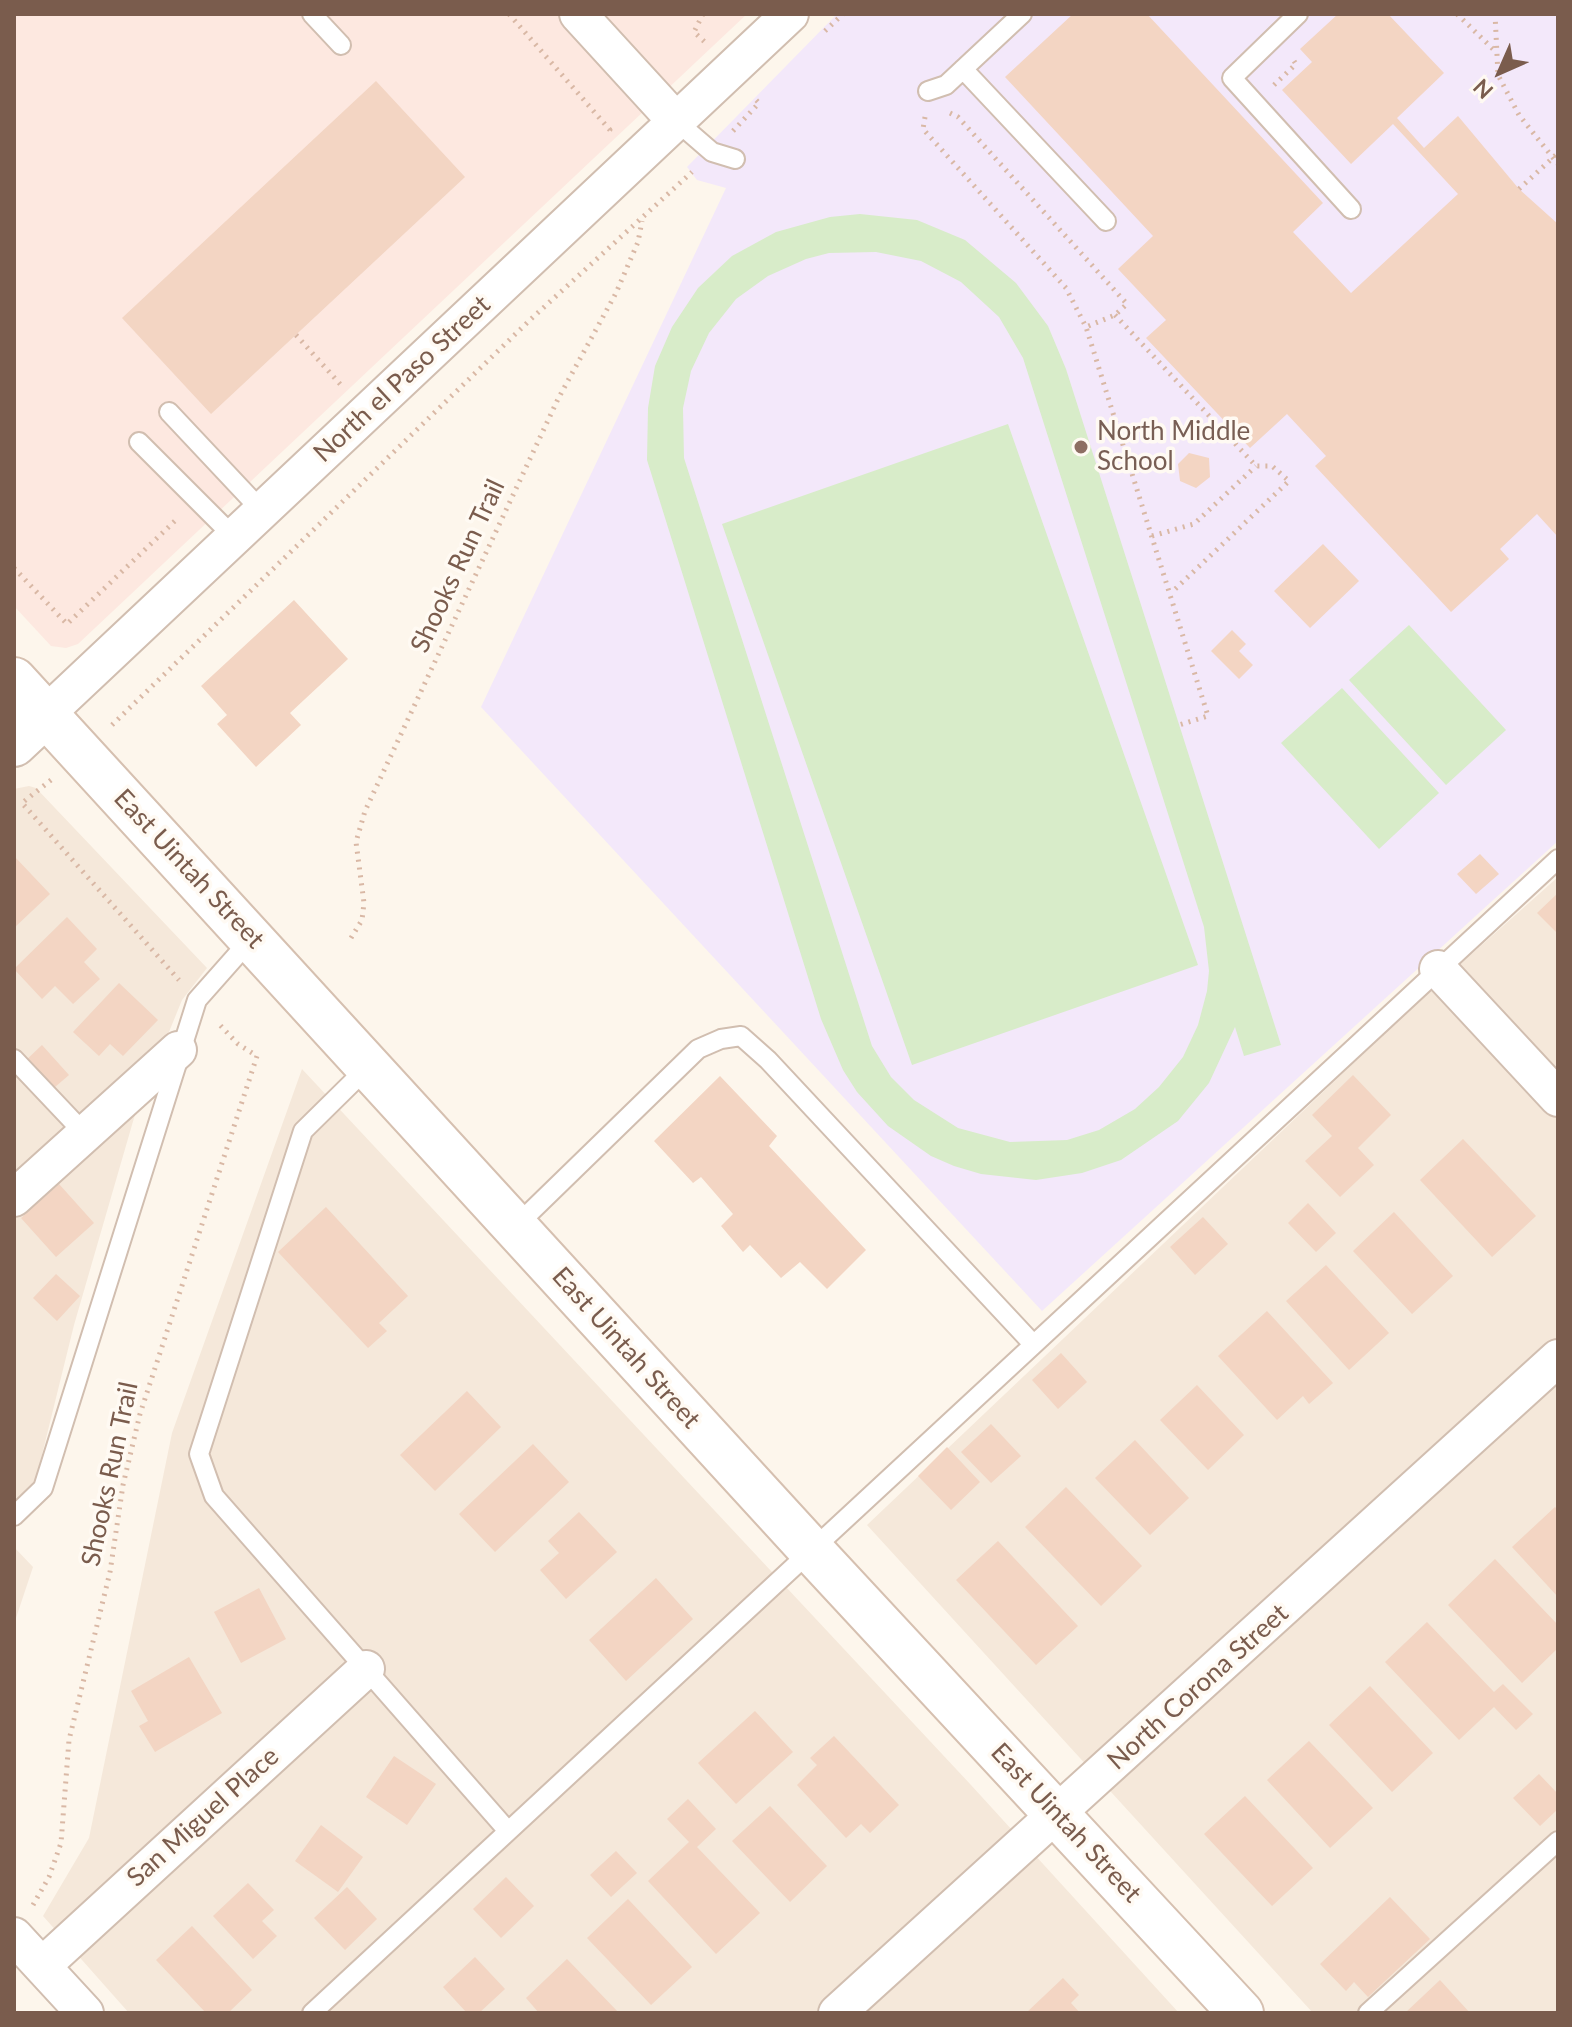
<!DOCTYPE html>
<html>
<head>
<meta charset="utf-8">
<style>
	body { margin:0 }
	#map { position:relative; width:1572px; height:2027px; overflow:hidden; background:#fdf6ec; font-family:Lato,sans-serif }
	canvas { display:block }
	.frame { position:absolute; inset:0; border:16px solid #7a5c4d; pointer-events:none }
	.north { position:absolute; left:1460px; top:32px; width:80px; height:80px; -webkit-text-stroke:6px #fffaf3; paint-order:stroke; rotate:225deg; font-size:22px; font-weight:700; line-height:32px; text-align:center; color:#7a5c4d }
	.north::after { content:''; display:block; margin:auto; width:28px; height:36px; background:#7a5c4d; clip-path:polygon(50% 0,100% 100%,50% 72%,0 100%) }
</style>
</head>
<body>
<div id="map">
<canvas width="1572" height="2027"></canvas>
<div class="frame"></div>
<div class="north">N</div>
</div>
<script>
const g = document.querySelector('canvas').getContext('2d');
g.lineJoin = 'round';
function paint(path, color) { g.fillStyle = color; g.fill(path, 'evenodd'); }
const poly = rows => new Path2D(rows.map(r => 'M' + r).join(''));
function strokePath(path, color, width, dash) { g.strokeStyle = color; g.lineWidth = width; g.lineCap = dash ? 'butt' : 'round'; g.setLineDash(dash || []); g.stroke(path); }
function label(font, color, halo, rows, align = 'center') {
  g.font = font + ' Lato,sans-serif'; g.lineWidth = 7; g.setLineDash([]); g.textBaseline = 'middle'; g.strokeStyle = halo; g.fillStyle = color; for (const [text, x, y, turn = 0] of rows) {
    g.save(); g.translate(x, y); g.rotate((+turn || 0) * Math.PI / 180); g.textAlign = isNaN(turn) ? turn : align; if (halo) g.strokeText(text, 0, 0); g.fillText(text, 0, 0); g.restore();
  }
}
paint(poly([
	[29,786,36,788,207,968,182,1000,134,1118,74,1325,35,1483,14,1500,14,789],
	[1558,877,1558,2013,1313,2013,867,1525,1420,1000],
	[302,1069,971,1785,1179,2013,129,2013,43,1916,89,1838,172,1433],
	[14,1547,33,1567,14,1624]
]), '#f5e8da');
paint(poly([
	[14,14,747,14,78,644,66,648,51,646,14,606]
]), '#fde8e0');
paint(poly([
	[837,14,1558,14,1558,841,1042,1311,481,707,726,188,697,180,687,167]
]), '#f3e8fa');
paint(poly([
	[860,214,917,220,965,240,1016,283,1048,326,1066,369,1281,1045,1244,1056,1235,1027,1209,1083,1178,1121,1121,1160,1082,1173,1036,1180,981,1174,954,1166,931,1156,888,1126,857,1092,843,1070,821,1019,647,460,648,408,655,366,672,327,698,288,732,256,776,232,830,217],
	[876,252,921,261,961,282,999,317,1023,358,1204,927,1209,971,1207,991,1198,1025,1183,1057,1159,1087,1135,1109,1099,1130,1067,1140,1010,1142,958,1128,914,1100,891,1077,872,1046,684,458,683,408,691,371,709,333,736,299,768,276,806,259,829,253],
	[1008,424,1198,965,912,1065,722,524],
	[1409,625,1506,730,1446,785,1349,680],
	[1342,688,1439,793,1379,849,1281,743]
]), '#d8ecc9');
paint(poly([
	[1073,14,1147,14,1323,203,1293,232,1351,293,1458,194,1393,124,1351,164,1282,90,1312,62,1300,49,1338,14,1388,14,1444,73,1397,118,1424,148,1458,116,1519,189,1558,224,1558,537,1537,514,1500,549,1509,559,1451,612,1315,466,1326,456,1287,414,1250,448,1146,338,1166,320,1118,269,1153,236,1005,77],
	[376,81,465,177,211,414,122,318],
	[1189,453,1209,458,1210,477,1196,488,1180,481,1178,464],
	[1323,544,1359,581,1310,628,1274,591],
	[294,600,348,659,290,713,301,725,256,767,217,724,227,715,201,686],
	[1232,630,1246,644,1239,651,1253,665,1239,679,1211,651],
	[1480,854,1499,874,1476,894,1457,874],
	[14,856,50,894,14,928],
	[1558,893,1558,934,1537,913],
	[67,917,97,949,84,962,100,979,73,1004,55,986,42,999,14,969],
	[119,983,158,1020,123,1056,110,1044,99,1056,73,1032],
	[42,1045,69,1075,48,1093,22,1064],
	[1353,1075,1391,1115,1358,1148,1374,1165,1340,1197,1305,1161,1332,1136,1312,1115],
	[720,1076,777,1136,769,1146,866,1250,827,1289,800,1262,781,1278,750,1245,743,1252,721,1226,733,1214,701,1177,693,1183,654,1141],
	[1463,1139,1536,1216,1492,1257,1420,1180],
	[59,1184,94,1223,56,1257,21,1218],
	[1308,1203,1336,1233,1316,1252,1288,1223],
	[326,1207,408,1296,379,1323,387,1331,368,1348,278,1252],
	[1394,1212,1453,1276,1412,1314,1353,1251],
	[1203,1217,1228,1244,1195,1275,1170,1247],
	[1326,1265,1389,1333,1349,1370,1286,1301],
	[56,1274,80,1296,57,1321,33,1298],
	[1267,1311,1333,1383,1309,1404,1303,1396,1277,1420,1218,1356],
	[1061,1353,1087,1382,1058,1409,1032,1380],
	[1197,1385,1244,1435,1208,1470,1160,1420],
	[467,1391,501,1427,435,1491,400,1455],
	[991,1424,1021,1456,991,1483,961,1452],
	[1135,1440,1189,1498,1150,1535,1095,1478],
	[533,1444,569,1482,495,1552,459,1514],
	[947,1447,980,1482,951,1510,918,1476],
	[1066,1487,1142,1566,1101,1606,1025,1527],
	[1555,1507,1558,1510,1558,1597,1512,1547],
	[579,1512,617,1552,566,1599,540,1570,559,1553,548,1541],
	[998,1541,1078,1626,1036,1665,956,1580],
	[1495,1559,1558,1625,1558,1648,1522,1683,1448,1605],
	[656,1578,693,1619,626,1681,589,1640],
	[259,1588,286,1639,241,1663,214,1612],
	[1427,1622,1494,1692,1503,1684,1533,1714,1516,1730,1494,1707,1459,1740,1385,1662],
	[189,1657,222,1713,155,1752,139,1726,148,1721,131,1691],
	[1370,1686,1433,1753,1392,1792,1329,1725],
	[755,1711,793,1752,736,1804,698,1763],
	[834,1736,899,1805,870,1833,861,1824,846,1838,797,1785,817,1765,810,1758],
	[1309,1741,1373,1808,1330,1848,1267,1780],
	[394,1756,436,1784,407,1825,366,1797],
	[1539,1774,1558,1794,1558,1809,1540,1826,1513,1798],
	[1245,1796,1313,1868,1272,1906,1204,1834],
	[688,1799,716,1829,697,1847,760,1913,716,1954,648,1881,689,1842,667,1819],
	[770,1806,827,1866,790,1902,732,1841],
	[321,1825,363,1857,338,1892,295,1861],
	[616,1851,637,1873,611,1897,590,1875],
	[506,1877,534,1906,501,1938,473,1909],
	[248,1883,274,1910,262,1921,277,1936,253,1959,213,1916],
	[347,1887,377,1919,345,1950,314,1918],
	[1390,1897,1430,1939,1368,1997,1354,1982,1346,1991,1320,1964],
	[628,1899,692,1967,651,2005,587,1938],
	[192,1926,252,1990,228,2013,206,2013,156,1960],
	[475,1957,505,1989,479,2013,467,2013,443,1987],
	[567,1959,619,2013,539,2013,526,1998],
	[1063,1978,1079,1995,1071,2003,1080,2013,1026,2013],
	[1440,1980,1470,2013,1405,2013]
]), '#f3d5c3');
const service = poly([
	[312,14,341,45],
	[1298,14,1232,78,1351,209],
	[963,69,1106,221],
	[928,91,946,85,1022,14],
	[675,120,712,152,735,159],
	[169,412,262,511],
	[139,442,234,537],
	[14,1059,85,1134],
	[368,1067,303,1131,199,1454,214,1496,508,1831],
	[516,1226,698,1049,721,1039,741,1036,768,1060,1033,1344],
	[14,1516,43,1488,197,1000,251,939],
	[312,2013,1558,859],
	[1368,2013,1558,1841]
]);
const minor = poly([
	[578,14,675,120],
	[45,715,790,14],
	[1438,969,1558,1098],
	[14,1198,178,1050],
	[14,1936,85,2013],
	[42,1966,366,1669],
	[837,2013,1558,1358]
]);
const tertiary = poly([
	[14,744,45,715]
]);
const secondary = poly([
	[14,680,811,1550,1241,2013]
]);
strokePath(service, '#d1beb0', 22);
strokePath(minor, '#d1beb0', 40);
strokePath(tertiary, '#d1beb0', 48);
strokePath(secondary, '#d6c0b0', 48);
strokePath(poly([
	[509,14,610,130,607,134],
	[703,14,694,32,708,45],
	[1457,14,1493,49],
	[1495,14,1498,75,1519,115,1558,164],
	[825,31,843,14],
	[1274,85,1296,64,1292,58],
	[950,113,958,117,1127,304,1115,315,1086,327],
	[925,117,923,129,1066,288,1086,327,1208,716,1179,725],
	[733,131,759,103,754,98],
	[1519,189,1558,153],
	[1115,315,1256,466,1272,466,1289,481,1171,593],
	[296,335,341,385],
	[1152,536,1194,524,1256,466],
	[14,568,67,624,178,518],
	[112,725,531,319,692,172],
	[51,780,22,803,179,980],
	[351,938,362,920,364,903,356,842,365,811,558,399,616,293,638,242,642,221],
	[33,1905,49,1877,61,1843,69,1740,110,1572,123,1485,140,1414,257,1056,238,1044,218,1023]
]), '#d9b8a5', 5, [2, 6]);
strokePath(service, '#fff', 18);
strokePath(minor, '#fff', 36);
strokePath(tertiary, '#fff', 44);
strokePath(secondary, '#fff', 44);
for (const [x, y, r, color] of [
	[1081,447,8,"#8d6e63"]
]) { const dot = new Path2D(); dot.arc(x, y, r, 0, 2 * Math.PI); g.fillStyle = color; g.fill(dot); strokePath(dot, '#fffaf3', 3); }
label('26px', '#7a5c4d', '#fffaf3', [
	["North el Paso Street",402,379,-43],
	["Shooks Run Trail",458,566,-65],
	["East Uintah Street",189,869,47],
	["East Uintah Street",626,1348,48],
	["Shooks Run Trail",110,1474,-78],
	["North Corona Street",1198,1687,-42],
	["San Miguel Place",203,1817,-42],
	["East Uintah Street",1066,1823,47]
]);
label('26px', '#785e54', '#fffaf3', [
	["North Middle",1097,432],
	["School",1097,462]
], 'left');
</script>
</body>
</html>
